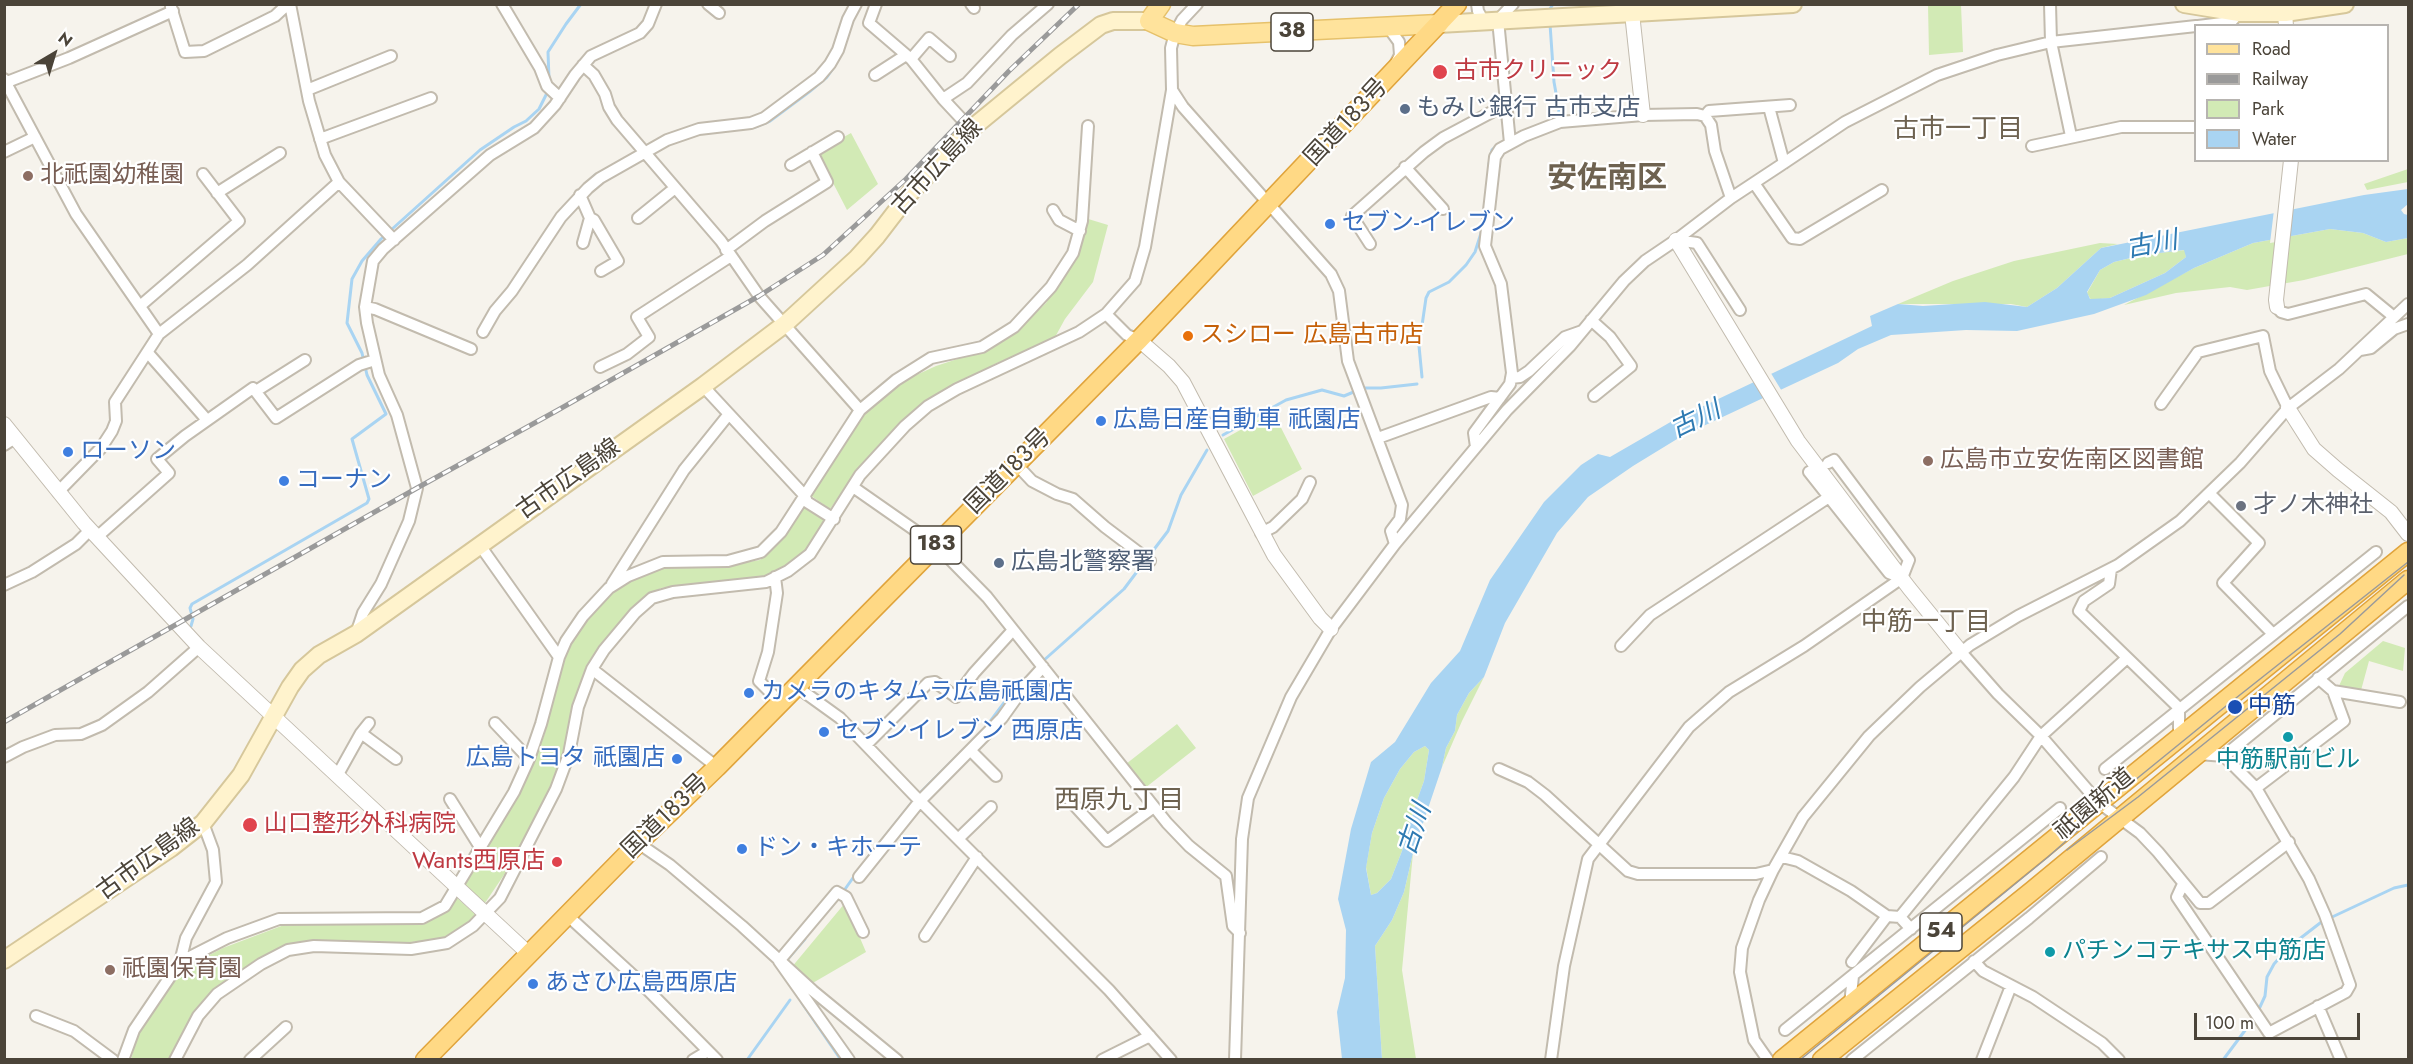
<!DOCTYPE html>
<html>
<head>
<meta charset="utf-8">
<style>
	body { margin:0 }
	#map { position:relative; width:2413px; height:1064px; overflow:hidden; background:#f6f3ec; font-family:Jost,sans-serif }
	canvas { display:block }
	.frame { position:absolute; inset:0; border:6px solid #4b4439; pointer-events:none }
	.legend { position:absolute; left:2194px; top:24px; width:195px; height:138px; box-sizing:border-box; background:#fff; border:2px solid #b7b4b0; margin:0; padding:8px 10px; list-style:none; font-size:18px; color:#4b4439 }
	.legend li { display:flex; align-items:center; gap:12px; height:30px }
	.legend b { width:30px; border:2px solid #b7b4b0 }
	.north { position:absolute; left:24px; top:24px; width:60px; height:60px; -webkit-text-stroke:4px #fff; paint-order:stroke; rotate:38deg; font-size:16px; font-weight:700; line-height:24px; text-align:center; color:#4b4439 }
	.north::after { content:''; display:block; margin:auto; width:21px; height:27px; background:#4b4439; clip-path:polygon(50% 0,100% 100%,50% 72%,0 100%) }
	.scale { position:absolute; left:2194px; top:1013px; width:166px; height:27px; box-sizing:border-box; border:3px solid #4b4439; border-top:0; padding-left:8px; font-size:18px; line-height:21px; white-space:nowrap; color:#4b4439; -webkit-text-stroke:4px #fff; paint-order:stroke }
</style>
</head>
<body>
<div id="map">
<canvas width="2413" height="1064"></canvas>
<div class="frame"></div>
<ul class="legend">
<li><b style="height:8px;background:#ffe39c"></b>Road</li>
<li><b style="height:8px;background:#9a9a9a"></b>Railway</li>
<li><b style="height:16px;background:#d2eab5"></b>Park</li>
<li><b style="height:16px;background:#a9d4f2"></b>Water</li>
</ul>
<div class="north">N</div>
<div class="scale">100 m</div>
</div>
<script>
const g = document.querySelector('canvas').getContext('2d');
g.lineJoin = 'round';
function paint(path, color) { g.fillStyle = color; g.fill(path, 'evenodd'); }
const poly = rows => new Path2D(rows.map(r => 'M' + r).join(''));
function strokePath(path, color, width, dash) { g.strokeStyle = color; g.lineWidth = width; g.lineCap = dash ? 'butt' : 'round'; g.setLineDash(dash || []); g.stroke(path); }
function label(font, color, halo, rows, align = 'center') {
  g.font = font + ' Jost,"Noto Sans JP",sans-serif'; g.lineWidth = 4.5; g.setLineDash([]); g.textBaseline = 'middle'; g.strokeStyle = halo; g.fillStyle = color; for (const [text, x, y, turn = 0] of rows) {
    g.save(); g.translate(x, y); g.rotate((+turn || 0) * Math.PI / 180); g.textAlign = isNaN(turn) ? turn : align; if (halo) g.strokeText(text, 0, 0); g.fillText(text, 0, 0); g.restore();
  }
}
paint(poly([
	[1928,5,1961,5,1963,52,1929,55],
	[851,133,878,184,847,210,817,152],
	[2408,169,2408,182,2367,190,2364,184],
	[1085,218,1108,225,1093,282,1065,319,1054,339,997,363,925,403,863,463,830,509,810,495,867,411,901,382,936,366,988,349,1020,328,1046,303,1076,255],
	[2330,229,2363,233,2386,242,2408,238,2408,254,2304,280,2247,290,2230,287,2176,293,2124,305,2194,268,2253,243],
	[2100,243,2118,244,2101,248,2057,288,2027,307,2011,304,1898,304,1953,281,2014,261],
	[2185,250,2186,257,2165,273,2110,298,2091,300,2087,293,2100,270,2114,262,2143,255],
	[1273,412,1302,469,1253,496,1224,439],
	[803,506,827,521,806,553,784,569,759,578,661,588,632,607,596,651,578,692,567,742,550,789,510,866,485,903,462,886,502,823,523,784,544,736,563,659,579,630,614,591,650,571,679,566,730,565,760,560,776,545],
	[2383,641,2405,648,2403,671,2369,661,2360,694,2338,688,2345,673],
	[1484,677,1462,721,1442,767,1446,748,1455,731,1457,715,1469,693],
	[1177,724,1196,748,1145,788,1126,764],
	[1425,746,1429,750,1424,781,1416,803,1402,851,1391,879,1377,893,1371,895,1366,867,1372,833,1384,798,1400,769,1414,752],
	[1413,853,1402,970,1416,1059,1382,1059,1375,946,1392,920,1404,892],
	[455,896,478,917,443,940,410,942,288,943,233,975,196,1011,170,1059,131,1060,138,1033,184,968,223,948,284,925,424,923,445,913],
	[845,903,866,952,811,984,791,968]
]), '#d2eab5');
paint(poly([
	[2408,189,2408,204,2401,210,2404,214,2408,215,2408,238,2386,242,2363,233,2330,229,2253,243,2194,268,2146,295,2094,314,2017,331,1966,330,1891,335,1858,349,1838,363,1682,436,1633,466,1588,497,1557,533,1505,623,1484,677,1469,693,1457,715,1455,731,1446,748,1442,767,1413,853,1404,892,1392,920,1375,946,1382,1059,1342,1059,1337,1012,1345,978,1346,930,1338,899,1351,829,1371,762,1395,742,1431,683,1460,651,1490,580,1544,502,1581,465,1598,454,1610,457,1674,420,1872,326,1870,316,1898,304,1923,306,1985,302,2027,307,2057,288,2101,248,2364,195],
	[2184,250,2186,257,2165,273,2110,298,2090,299,2087,292,2100,270,2114,262,2143,255],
	[1425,746,1429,750,1424,781,1416,803,1402,851,1391,879,1377,893,1371,895,1366,868,1372,833,1384,798,1400,769,1414,752]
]), '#a9d4f2');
paint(poly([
	[2293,206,2288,240,2270,243,2274,210],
	[1769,370,1783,393,1768,400,1754,377]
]), '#f6f3ec');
strokePath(poly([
	[1550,9,1553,4],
	[1550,24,1554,82,1559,110,1558,116,1551,120],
	[549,79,548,52,566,24,581,4],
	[755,127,770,121,809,92,827,77,834,67],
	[1489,164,1492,150,1499,144],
	[570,200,595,175],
	[1422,377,1419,346,1426,298,1429,292,1449,282,1466,265,1475,252,1482,230],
	[1362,388,1381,388,1417,384],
	[1223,435,1286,400,1322,390,1344,396,1356,391],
	[1149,556,1168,531,1181,495,1207,450],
	[191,626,193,619,190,608,192,604,367,503,369,499,352,439,386,414,367,375,362,353,347,323,352,279,362,261,381,239,480,150,514,127,526,121,539,109,548,91],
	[1043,661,1124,589,1145,561],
	[986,727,1015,688,1034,670],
	[918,795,979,734],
	[866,860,914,800],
	[843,892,855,875],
	[2330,918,2394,888,2408,885],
	[786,961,805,939],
	[802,1003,841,1060],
	[2259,1009,2265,996,2267,977,2274,964,2289,947,2324,920],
	[747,1060,790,1000],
	[2223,1060,2255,1017]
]), '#a9d4f2', 3);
const minor = poly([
	[290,4,309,101,325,155,339,182,394,240],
	[502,4,540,68,547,86,560,98],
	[708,4,719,13],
	[876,4,869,23,911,59,943,99,971,129],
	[971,4,974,8],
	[1477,4,1478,11,1484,22],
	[2050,4,2051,42,2071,136],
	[171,7,185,52,204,51,275,16,288,4],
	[2198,26,2231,22,2239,13],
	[1388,27,1399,42,1400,55,1396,63],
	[911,59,929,38,950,56],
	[583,65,594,75,605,94,609,107,617,120,721,241,759,296,860,410],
	[875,75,906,55],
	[4,79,76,214,159,334],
	[7,82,69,58,173,11],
	[307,90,391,56],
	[1172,90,1183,107,1331,274,1339,291,1348,361,1402,505,1400,519,1391,531,1395,544],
	[943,99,967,83,1012,35,1048,4],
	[1769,107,1784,163],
	[1705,116,1709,111,1790,105],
	[320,139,431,98],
	[1510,143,1498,20,1513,4],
	[2032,146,2121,127,2196,127],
	[4,152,35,137],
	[791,165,838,137],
	[1405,167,1443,209],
	[1754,183,1792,238,1800,239,1882,190],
	[217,193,280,153],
	[580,195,590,218,594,220,618,261,601,271],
	[1053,210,1059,220,1080,231],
	[638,218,675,188],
	[1676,240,1697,243,1740,310],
	[583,243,590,218],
	[1370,244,1352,216,1424,152,1443,138,1505,105],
	[726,250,765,221,827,182,812,152],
	[140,306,239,221,203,174],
	[365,307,375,309,471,349],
	[2277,307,2281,312,2288,314,2366,294,2394,317],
	[1106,314,1127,335,1139,340],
	[1591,320,1610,337,1631,366,1594,396],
	[483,332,495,311,512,291,561,217,588,188,600,178,667,140,699,129,751,123,764,118,819,77,830,64,838,50,848,19,856,4],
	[2360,350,2371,348,2394,329,2408,324],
	[148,353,207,420],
	[600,367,627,354,649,337,637,317,731,256],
	[1511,378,1520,377,1529,371,1565,337,1582,331],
	[703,386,805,496,807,502,834,519],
	[256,391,305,360],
	[2161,404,2198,352,2263,336,2270,371,2288,408],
	[1378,438,1491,397,1500,398],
	[4,445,15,438],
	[1476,447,1474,433,1510,384,1512,373,1501,284,1485,246,1495,157,1500,149,1524,136,1560,122,1643,115,1697,114,1705,116,1711,125,1715,151,1731,198],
	[1017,465,1032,481,1057,494,1073,499,1105,527,1150,561],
	[1814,470,1809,472,1889,573,1902,578,1909,560,1834,460,1828,463],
	[853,487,936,545,987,597,1167,823,1189,846,1226,876,1233,926,1240,933],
	[58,492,101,448,112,431,116,421,115,402,159,334,247,265,339,182],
	[2209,493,2259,543,2223,583,2273,634],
	[1261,533,1273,527,1302,499,1310,482],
	[97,537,169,473,157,459,185,436,253,388,276,418,359,365,375,360],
	[479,544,559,657],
	[2111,569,2109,584,2084,601,2079,611,2176,705,2179,710,2179,736],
	[775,577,777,593,768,652,759,681,781,703],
	[612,584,684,470,729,414],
	[4,585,32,572,76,544,90,530],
	[356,634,363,613,381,584,409,521,417,488,397,415,379,375,367,323,365,307,373,261,383,249,490,155,534,128,555,105,575,75,591,56,640,33,648,24,656,4],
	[1621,646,1650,615,1829,497],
	[1961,652,1998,694,2041,736,2098,802,2140,833,2158,852,2200,903,2209,903,2289,842],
	[592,669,717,767],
	[2318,678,2333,691,2400,702],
	[797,687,840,718,914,795,1109,990,1171,1060],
	[495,723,529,759],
	[361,733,396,759],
	[866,745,928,683,935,682,956,697,974,673,1013,630],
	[971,751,996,776],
	[2199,754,2224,756,2408,606],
	[4,757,23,747,55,735,81,734,102,725,148,692,199,647],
	[1499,769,1528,782,1545,795,1628,871,1638,874,1756,874,1773,870],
	[2105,769,2376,552],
	[337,776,361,733,369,723],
	[2256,788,2344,721,2333,691],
	[1065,795,1107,841,1154,807],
	[450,799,480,847],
	[958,839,991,807],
	[638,843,670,865,742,926,813,991,897,1060],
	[1782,857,1798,861,1851,891,1887,916,1900,917,1911,929],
	[859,877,920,801,1002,718,1022,690,1043,667],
	[2183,884,2177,897,2269,1033,2346,992,2350,985,2325,915,2309,879,2256,788,2224,756],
	[567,915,638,980,717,1060],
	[1900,917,2014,777,2041,736,2127,658],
	[925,936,977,857],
	[1974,961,1983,971,2033,997,2102,1043,2119,1060],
	[180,962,186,938,216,882,213,850,203,823],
	[1852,962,1887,916],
	[1850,1004,1853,976],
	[2318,1006,2341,1060],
	[36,1016,74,1031,113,1060],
	[1785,1030,2060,808],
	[123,1060,134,1030,180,962,227,938,279,919,422,918,445,906,514,792,529,759,541,724,559,657,566,641,583,616,609,588,628,576,663,562,728,561,761,552,781,532,860,410,896,380,931,358,982,347,1014,327,1051,287,1073,253,1082,221,1088,126],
	[175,1060,198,1016,217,994,261,964,288,950,314,946,411,949,447,943,473,926,500,898,556,789,569,754,578,707,592,669,604,650,635,613,652,598,673,592,766,582,788,571,810,554,860,475,905,426,928,406,957,389,1079,332,1106,314,1135,281,1145,247,1172,90,1171,48,1175,33,1182,20,1197,4],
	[250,1060,286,1027],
	[693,1060,708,1051],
	[849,1060,779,961,837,892,846,897,863,932],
	[1102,1060,1150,1036],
	[1235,1060,1242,839,1248,798,1291,697,1331,629,1395,544,1507,410,1570,346,1624,281,1645,261,1676,240,1731,198,1784,163,1845,122,1937,75,1997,55,2051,42,2196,26],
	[1551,1060,1564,966,1588,859,1689,727,1729,692,1804,646,1902,578],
	[1768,1060,1754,1040,1740,972,1742,948,1759,900,1773,870,1803,817,1869,736,1920,687,1970,645,2018,616,2118,565,2180,521,2240,463,2288,408,2339,369,2408,304],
	[1852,1060,2029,918,2101,857],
	[1982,1060,2011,986]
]);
const tertiary = poly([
	[1632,13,1643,115],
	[2285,13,2286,26],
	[1676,240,1798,441,1909,588,1961,652],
	[2277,307,2276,300,2291,160],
	[1139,340,1169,366,1183,382,1274,555,1320,618,1331,629],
	[2288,408,2314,449,2338,470,2391,512,2408,534],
	[4,424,84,523,199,647,529,954]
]);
const secondary = poly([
	[2184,4,2239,13,2285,13,2345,4],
	[1439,24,1793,4],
	[4,960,171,848,203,823,241,775,290,687,302,670,319,655,356,634,703,386,785,324,857,258,877,236,910,193,971,129,1060,56,1101,25,1113,21,1149,21]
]);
const primary = poly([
	[1161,4,1149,21,1175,33,1193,36,1439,24]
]);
const trunk = poly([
	[425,1060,638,843,717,767,1139,340,1457,4],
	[1782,1060,2408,552],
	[1822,1060,2032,891,2408,580]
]);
strokePath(minor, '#c2bbae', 14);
strokePath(tertiary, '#c2bbae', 16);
strokePath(secondary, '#d6c79b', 20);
strokePath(primary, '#e6c16a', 21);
strokePath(trunk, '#e0a43c', 21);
strokePath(minor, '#fff', 10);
strokePath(tertiary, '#fff', 14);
strokePath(secondary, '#fff3cd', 16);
strokePath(primary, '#ffe39c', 18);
strokePath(trunk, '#ffd985', 18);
strokePath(poly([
	[2067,850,2138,797,2340,634,2404,575],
	[1800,1060,2048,857,2129,785,2231,702,2408,562]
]), '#9a9a9a', 1.5);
const rail = poly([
	[4,722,417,488,558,410,759,296,823,255,906,179,1009,71,1079,4]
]);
strokePath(rail, '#9a9a9a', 5);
strokePath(rail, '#fff', 3, [9]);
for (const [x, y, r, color] of [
	[1440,72,8,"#e0444e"],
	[1405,109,6,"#5c6f8a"],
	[28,176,6,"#8d6e63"],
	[1330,224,6,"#3f7fe0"],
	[1188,336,6,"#e8710a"],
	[1101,421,6,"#3f7fe0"],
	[68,452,6,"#3f7fe0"],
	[1928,461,6,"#8d6e63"],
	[284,481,6,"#3f7fe0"],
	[2241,506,6,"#6b7280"],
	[999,563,6,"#5c6f8a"],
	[749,693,6,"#3f7fe0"],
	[2235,707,8,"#1a4fb4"],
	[824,732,6,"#3f7fe0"],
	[2288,737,6,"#0f9aa8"],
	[677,759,6,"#3f7fe0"],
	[250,825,8,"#e0444e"],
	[742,849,6,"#3f7fe0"],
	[557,862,6,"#e0444e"],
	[2050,952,6,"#0f9aa8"],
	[110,970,6,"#8d6e63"],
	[533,984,6,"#3f7fe0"]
]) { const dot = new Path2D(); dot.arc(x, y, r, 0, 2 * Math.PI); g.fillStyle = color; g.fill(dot); strokePath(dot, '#fff', 2); }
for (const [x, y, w] of [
	[1292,32,42],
	[936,545,51],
	[1941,932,42]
]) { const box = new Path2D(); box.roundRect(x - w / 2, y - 19, w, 38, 4.5); g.fillStyle = '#fff'; g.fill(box); strokePath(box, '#4b4439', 1.5); }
label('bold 22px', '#4b4439', null, [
	["38",1292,32],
	["183",936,545],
	["54",1941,932]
]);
label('24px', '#be3a42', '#fff', [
	["古市クリニック",1454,72],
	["山口整形外科病院",264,825],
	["Wants西原店",545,862,"right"]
], 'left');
label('24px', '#4e5e75', '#fff', [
	["もみじ銀行 古市支店",1417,109],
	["広島北警察署",1011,563]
], 'left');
label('24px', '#4b4439', '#fff', [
	["国道183号",1347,123,-47],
	["古市広島線",938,168,-47],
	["国道183号",1009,472,-45],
	["古市広島線",569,480,-35],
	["祇園新道",2095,805,-40],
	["国道183号",666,817,-44],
	["古市広島線",149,860,-36]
]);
label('24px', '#785e54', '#fff', [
	["北祇園幼稚園",40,176],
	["広島市立安佐南区図書館",1940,461],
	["祇園保育園",122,970]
], 'left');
label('24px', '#366cbe', '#fff', [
	["セブン-イレブン",1342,224],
	["広島日産自動車 祇園店",1113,421],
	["ローソン",80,452],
	["コーナン",296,481],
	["カメラのキタムラ広島祇園店",761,693],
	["セブンイレブン 西原店",836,732],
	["広島トヨタ 祇園店",665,759,"right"],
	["ドン・キホーテ",754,849],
	["あさひ広島西原店",545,984]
], 'left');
label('24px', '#c56008', '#fff', [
	["スシロー 広島古市店",1200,336]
], 'left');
label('24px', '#5b616d', '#fff', [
	["才ノ木神社",2253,506]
], 'left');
label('24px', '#164399', '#fff', [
	["中筋",2248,707]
], 'left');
label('24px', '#0d838f', '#fff', [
	["中筋駅前ビル",2288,761],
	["パチンコテキサス中筋店",2062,952,"left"]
]);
label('26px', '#6e6250', '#fff', [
	["古市一丁目",1958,131],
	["中筋一丁目",1926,624],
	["西原九丁目",1119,802]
]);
label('italic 26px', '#2e7ab2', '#fff', [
	["古川",2152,246,-11],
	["古川",1696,421,-26],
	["古川",1416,830,-71]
]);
label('bold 30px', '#6e6250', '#fff', [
	["安佐南区",1607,180]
]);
</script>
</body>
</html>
